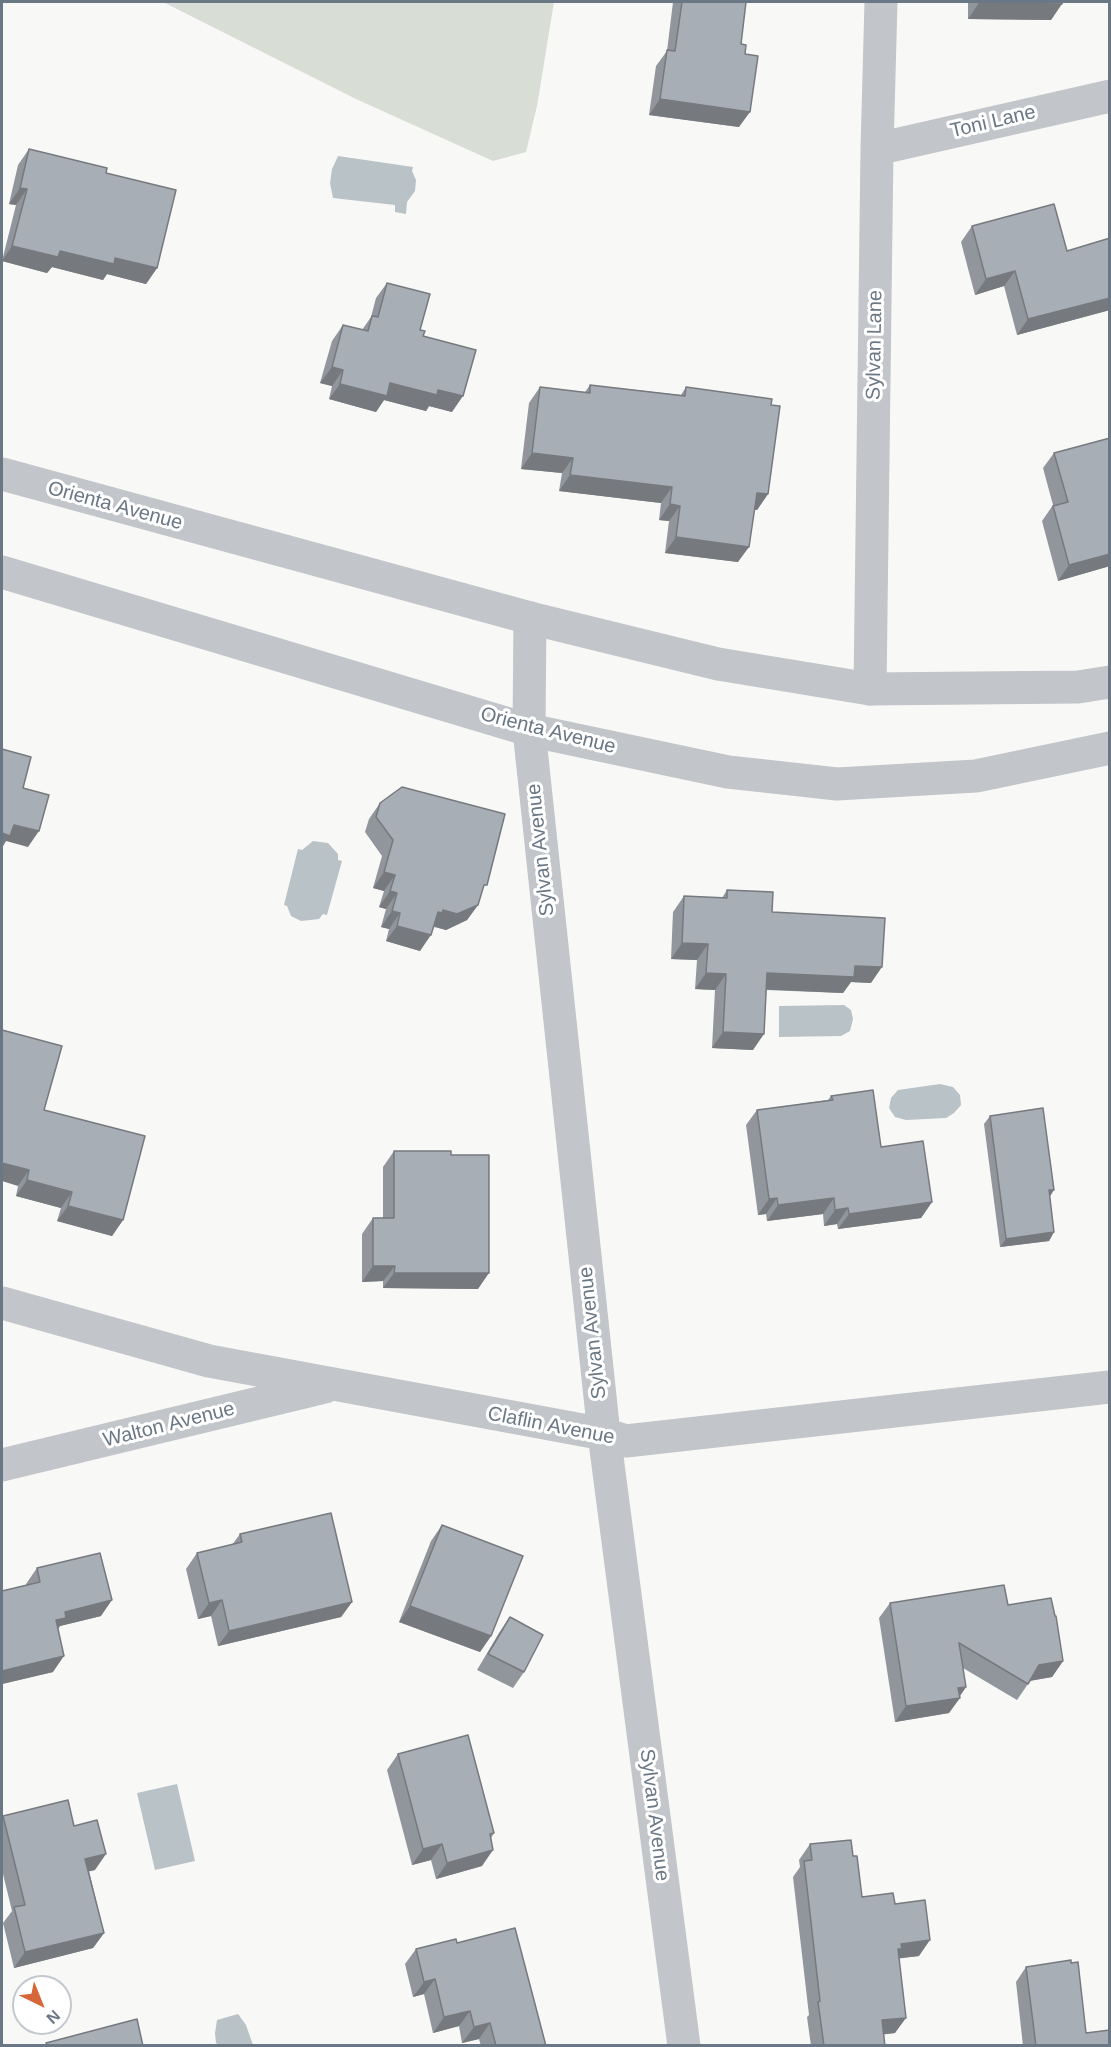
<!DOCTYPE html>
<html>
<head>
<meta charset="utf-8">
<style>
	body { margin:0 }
	#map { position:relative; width:1111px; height:2047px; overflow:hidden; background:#f8f8f6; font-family:Helvetica,sans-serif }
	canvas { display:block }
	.frame { position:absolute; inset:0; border:3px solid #6a7785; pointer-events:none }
	.north { position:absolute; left:12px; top:1975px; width:60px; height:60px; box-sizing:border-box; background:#fff; border:2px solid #c3c9ce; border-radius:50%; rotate:137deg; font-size:16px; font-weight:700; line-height:24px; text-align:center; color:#6a7785 }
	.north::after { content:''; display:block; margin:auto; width:21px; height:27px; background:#d76638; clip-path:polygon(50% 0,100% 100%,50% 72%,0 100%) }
</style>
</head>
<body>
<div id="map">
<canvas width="1111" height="2047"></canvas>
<div class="frame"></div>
<div class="north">N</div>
</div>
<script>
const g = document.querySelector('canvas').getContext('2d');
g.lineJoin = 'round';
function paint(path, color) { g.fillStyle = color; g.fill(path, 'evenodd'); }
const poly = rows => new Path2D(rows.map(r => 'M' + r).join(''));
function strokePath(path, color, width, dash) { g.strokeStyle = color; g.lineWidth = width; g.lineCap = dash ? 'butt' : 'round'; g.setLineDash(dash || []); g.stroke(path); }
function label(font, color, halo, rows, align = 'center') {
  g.font = font + ' Helvetica,sans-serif'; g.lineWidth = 6; g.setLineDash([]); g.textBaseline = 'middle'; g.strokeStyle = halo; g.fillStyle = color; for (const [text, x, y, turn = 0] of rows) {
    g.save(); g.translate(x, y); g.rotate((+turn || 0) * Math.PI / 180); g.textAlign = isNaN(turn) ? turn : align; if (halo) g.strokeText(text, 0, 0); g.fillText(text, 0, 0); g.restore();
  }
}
paint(poly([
	[163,2,554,2,537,106,526,152,493,161,356,99]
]), '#d8ddd6');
paint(poly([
	[338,156,413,167,412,171,416,180,415,191,407,202,406,214,395,212,395,205,333,198,330,183,332,169],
	[313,841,328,843,338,854,338,860,342,861,327,915,323,914,319,919,301,921,291,916,287,906,284,905,298,849,302,850],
	[844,1005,851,1010,853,1019,850,1031,841,1036,779,1037,779,1006],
	[940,1084,953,1087,960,1095,961,1105,954,1113,946,1118,906,1120,895,1117,889,1108,891,1098,898,1090],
	[177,1784,195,1861,155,1870,137,1793],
	[238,2014,246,2025,253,2045,219,2045,216,2043,215,2033,217,2020]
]), '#b9c2c7');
strokePath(poly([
	[877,149,1110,96],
	[2,572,529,730,728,772,837,784,976,776,1110,748],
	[530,618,529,730,604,1434,684,2046],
	[870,689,877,149,881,2],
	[2,1303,209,1361,604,1434,626,1441,1110,1387],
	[2,1465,325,1387]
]), '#c2c5c9', 33);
strokePath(poly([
	[2,474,530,618,718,664,870,689,1078,687,1110,682]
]), '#c2c5c9', 33);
paint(poly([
	[673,2,746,2,741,44,745,54,739,127,649,115,656,66,667,51],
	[968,2,1062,2,1051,20,968,19],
	[29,149,106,173,157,268,146,284,107,274,103,280,52,267,47,273,2,261,16,205,9,204,18,165],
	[972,226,1067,251,1110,238,1110,310,1017,335,1004,286,975,295,961,242],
	[387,283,420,330,452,412,429,406,426,411,384,400,376,412,329,399,332,386,320,383,332,341,343,325,362,330,371,317,376,298],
	[590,385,681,395,686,387,771,405,768,494,757,510,754,509,738,562,665,553,669,521,659,520,661,503,559,491,562,473,521,469,529,403,540,387,585,392],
	[1110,438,1110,566,1058,581,1042,521,1053,505,1043,468,1054,453],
	[380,803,481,893,478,905,467,920,446,930,434,927,420,951,386,941,389,929,381,927,386,909,379,907,384,891,373,888,382,856,365,832,369,819],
	[727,890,772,912,871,983,851,982,843,993,766,990,753,1050,712,1048,715,990,695,989,697,960,671,959,673,912,684,896,722,898],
	[831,1096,932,1202,921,1218,838,1229,837,1224,824,1226,823,1214,767,1221,766,1214,758,1215,746,1125,757,1110,828,1100],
	[44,1110,123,1220,112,1236,57,1221,61,1208,16,1196,18,1186],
	[990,1116,1050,1197,1054,1232,1049,1241,1000,1247,984,1124],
	[394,1151,451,1155,478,1289,383,1288,383,1281,362,1282,362,1234,373,1218,383,1218,383,1167],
	[442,1525,491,1636,480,1652,399,1622,431,1541],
	[240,1534,352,1602,341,1617,218,1646,211,1616,198,1619,186,1569,197,1553,232,1545],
	[37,1568,101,1616,60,1626,58,1629,53,1672,2,1684,2,1591,26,1585,26,1584],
	[890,1603,1008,1605,1063,1661,1052,1677,1030,1681,1017,1700,963,1668,966,1687,949,1713,895,1722,879,1618],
	[510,1617,524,1672,513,1688,477,1670,499,1633],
	[398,1754,494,1833,491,1838,482,1866,436,1879,431,1860,412,1865,387,1770],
	[3,1816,95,1870,89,1871,104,1933,93,1948,14,1968,3,1923,12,1911,2,1870,2,1819],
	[810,1844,853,1856,862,1897,895,1904,919,1956,899,1958,895,2033,883,2034,885,2046,811,2046,807,2017,809,2015,793,1877,800,1867,799,1860],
	[457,1943,546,2046,481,2046,479,2039,462,2043,459,2026,433,2033,424,1994,413,1997,405,1964,416,1949],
	[1026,1967,1086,2033,1110,2046,1023,2046,1016,1982]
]), '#90969c');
paint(poly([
	[979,3,1062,4,1051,20,968,19],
	[660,99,750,112,739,127,649,115],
	[20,188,27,189,16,205,9,204],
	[12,246,115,258,157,268,146,284,107,274,103,280,52,267,47,273,2,261],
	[1015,271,1004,286,975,295,986,279],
	[1110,298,1110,310,1017,335,1028,319],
	[332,367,343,370,332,386,320,383],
	[390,383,438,390,463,396,452,412,429,406,426,411,384,400,376,412,329,399,340,384],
	[532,453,573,458,562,473,521,469],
	[570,475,672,487,661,503,559,491],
	[757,493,768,494,757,510,746,508],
	[670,504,680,506,669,521,659,520],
	[676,537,749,547,738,562,665,553],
	[1110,554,1110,566,1058,581,1069,565],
	[14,825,39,831,28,847,6,841,2,848,2,833],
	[384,872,395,875,384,891,373,888],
	[390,891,397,893,386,909,379,907],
	[478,905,467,920,446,930,433,926,438,912,443,910],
	[392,911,400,913,389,929,381,927],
	[397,926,431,935,420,951,386,941],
	[682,943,708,944,697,960,671,959],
	[855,966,882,967,871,983,851,982,843,993,756,989,767,973],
	[706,973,726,974,715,990,695,989],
	[723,1032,764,1034,753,1050,712,1048],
	[2,1163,29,1170,18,1186,2,1181],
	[27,1180,72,1192,61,1208,16,1196],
	[1049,1190,1054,1190,1049,1198],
	[777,1198,766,1214,758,1215,769,1199],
	[834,1198,823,1214,767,1221,778,1205],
	[932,1202,921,1218,838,1229,849,1214],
	[68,1206,123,1220,112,1236,57,1221],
	[848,1208,837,1224,824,1226,835,1210],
	[1054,1232,1049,1241,1000,1247,1006,1239],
	[373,1266,395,1266,383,1281,362,1282],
	[394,1273,489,1273,478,1289,383,1288],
	[112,1600,101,1616,60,1626,55,1633,56,1620,65,1612],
	[222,1600,211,1616,198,1619,209,1603],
	[352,1602,341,1617,218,1646,229,1631],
	[410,1606,491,1636,480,1652,399,1622],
	[64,1656,53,1672,2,1684,2,1671],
	[1063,1661,1052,1677,1028,1681,1039,1665],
	[966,1687,958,1698,960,1698,949,1713,895,1722,906,1706,958,1688],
	[442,1844,431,1860,412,1865,423,1849],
	[493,1850,482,1866,436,1879,447,1863],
	[106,1854,95,1870,74,1875,85,1859],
	[104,1933,93,1948,14,1968,25,1952],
	[930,1940,919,1956,895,1959,891,1964,901,1944],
	[435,1979,424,1994,413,1997,424,1982],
	[470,2011,459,2026,433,2033,444,2017],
	[906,2018,895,2033,871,2036,882,2020],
	[490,2023,479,2039,462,2043,474,2027]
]), '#767a7f');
const building = poly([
	[682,2,746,2,741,44,746,45,745,54,758,56,750,112,660,99,667,50,675,51,682,2],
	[979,2,1062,2,1062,4,979,3,979,2],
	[29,149,107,168,106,173,176,190,157,268,115,258,114,264,60,251,58,257,12,246,27,189,20,188,29,149],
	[1054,204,1067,251,1110,238,1110,298,1028,319,1015,271,986,279,972,226,1054,204],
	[387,283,430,294,420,330,425,331,423,336,476,350,463,396,438,390,437,395,390,383,387,396,340,384,343,370,332,367,343,325,368,331,372,316,378,317,387,283],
	[590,385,685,396,686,387,772,399,771,405,780,406,768,494,757,493,749,547,676,537,680,506,670,504,672,487,570,475,573,458,532,453,540,387,590,393,590,385],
	[1110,438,1110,554,1069,565,1053,506,1068,502,1054,453,1110,438],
	[2,749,31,757,23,788,49,795,39,831,14,825,10,836,2,833,2,749],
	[402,787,505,814,487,885,484,885,478,905,457,914,443,910,442,913,438,912,431,935,397,926,400,913,392,911,397,893,390,891,395,875,384,872,393,840,376,817,380,803,402,787],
	[727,890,773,892,772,912,885,918,882,967,855,966,854,977,767,973,764,1034,723,1032,726,974,706,973,708,944,682,943,684,896,727,898,727,890],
	[2,1030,62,1046,44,1110,145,1136,123,1220,68,1206,72,1192,27,1180,29,1170,2,1163,2,1030],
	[873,1090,881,1147,923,1141,932,1202,849,1214,848,1208,835,1210,834,1198,778,1205,777,1198,769,1199,757,1110,833,1100,831,1096,873,1090],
	[1043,1108,1054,1190,1049,1190,1054,1232,1006,1239,990,1116,1043,1108],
	[394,1151,451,1151,451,1155,489,1155,489,1273,394,1273,395,1266,373,1266,373,1218,394,1218,394,1151],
	[331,1513,352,1602,229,1631,222,1600,209,1603,197,1553,242,1542,240,1534,331,1513],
	[442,1525,523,1556,491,1636,410,1606,442,1525],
	[100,1553,112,1600,65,1612,66,1618,56,1620,64,1656,2,1671,2,1591,40,1582,37,1568,100,1553],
	[1004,1585,1008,1605,1051,1598,1055,1616,1056,1616,1063,1661,1039,1665,1028,1684,959,1643,966,1687,958,1688,960,1698,906,1706,890,1603,1004,1585],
	[510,1617,543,1635,524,1672,488,1654,510,1617],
	[468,1735,494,1833,490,1834,493,1850,447,1863,442,1844,423,1849,398,1754,468,1735],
	[68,1800,74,1826,97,1820,106,1854,85,1859,104,1933,25,1952,14,1907,25,1905,3,1816,68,1800],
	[851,1840,853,1856,857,1856,862,1897,893,1893,895,1904,925,1900,930,1940,901,1944,902,1949,898,1949,906,2018,882,2020,885,2046,824,2046,818,2002,820,2001,804,1861,812,1860,810,1844,851,1840],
	[515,1928,546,2046,496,2046,490,2023,474,2027,470,2011,444,2017,435,1979,424,1982,416,1949,456,1939,457,1943,515,1928],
	[1071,1960,1071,1963,1078,1962,1086,2033,1110,2030,1110,2046,1036,2046,1026,1967,1071,1960],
	[137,2019,143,2046,47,2046,46,2043,137,2019]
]);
paint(building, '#a8aeb5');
strokePath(building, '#767a7f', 1.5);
label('20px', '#6a7785', '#fff', [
	["Toni Lane",993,122,-13],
	["Sylvan Lane",875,345,-89],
	["Orienta Avenue",115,506,15],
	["Orienta Avenue",548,731,14],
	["Sylvan Avenue",541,850,-96],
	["Sylvan Avenue",593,1333,-96],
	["Walton Avenue",169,1425,-14],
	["Claflin Avenue",551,1426,11],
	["Sylvan Avenue",654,1815,83]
]);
</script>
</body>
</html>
